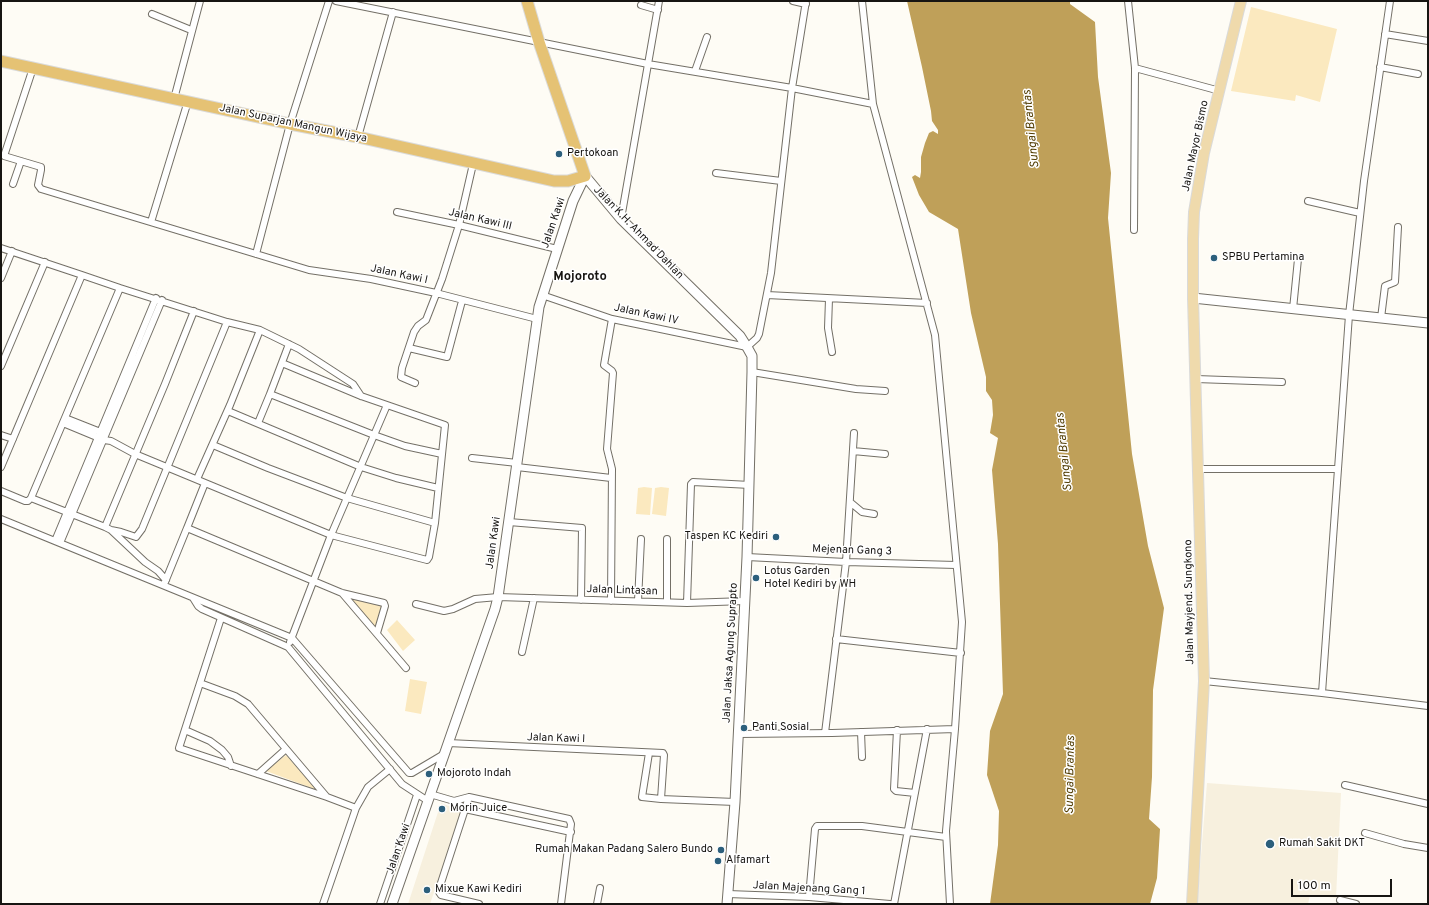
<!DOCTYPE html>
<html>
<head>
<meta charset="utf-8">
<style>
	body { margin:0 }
	#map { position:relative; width:1429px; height:905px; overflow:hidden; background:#fefcf5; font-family:Overpass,sans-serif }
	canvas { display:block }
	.frame { position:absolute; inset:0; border:2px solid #171512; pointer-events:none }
	.scale { position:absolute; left:1291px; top:879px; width:101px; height:18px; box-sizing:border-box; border:2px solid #171512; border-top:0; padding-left:5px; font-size:12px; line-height:14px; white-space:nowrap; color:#171512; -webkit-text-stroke:3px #fff; paint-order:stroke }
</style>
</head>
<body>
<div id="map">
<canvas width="1429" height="905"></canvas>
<div class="frame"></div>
<div class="scale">100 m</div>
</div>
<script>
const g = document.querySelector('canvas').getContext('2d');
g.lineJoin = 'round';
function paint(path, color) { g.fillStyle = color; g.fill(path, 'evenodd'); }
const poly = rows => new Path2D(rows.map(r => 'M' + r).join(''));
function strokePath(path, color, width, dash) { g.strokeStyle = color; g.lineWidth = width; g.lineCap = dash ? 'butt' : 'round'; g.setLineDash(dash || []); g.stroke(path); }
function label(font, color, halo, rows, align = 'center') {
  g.font = font + ' Overpass,sans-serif'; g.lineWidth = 3; g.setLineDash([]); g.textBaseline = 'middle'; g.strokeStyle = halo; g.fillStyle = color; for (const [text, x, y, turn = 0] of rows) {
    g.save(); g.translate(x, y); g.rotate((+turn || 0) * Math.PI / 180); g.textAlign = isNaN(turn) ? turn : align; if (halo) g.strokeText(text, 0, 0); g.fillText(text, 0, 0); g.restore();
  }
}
paint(poly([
	[1207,783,1341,793,1336,898,1310,895,1308,904,1197,904],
	[441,803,462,811,430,904,408,904]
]), '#f7f0de');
paint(poly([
	[1251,7,1337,29,1320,102,1296,95,1295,101,1231,91],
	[644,487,652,488,650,515,636,514,638,488],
	[661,487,669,488,666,516,652,514,655,488],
	[348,597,382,606,376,628],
	[397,620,415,640,403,651,387,630],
	[410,679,427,682,421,714,405,711],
	[286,755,317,790,266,771]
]), '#fbe9bf');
paint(poly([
	[907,1,1070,1,1070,4,1095,22,1098,77,1111,173,1108,218,1132,454,1148,546,1164,608,1153,690,1152,777,1149,819,1160,829,1157,878,1150,904,990,904,998,845,999,811,987,775,990,731,1003,694,998,544,992,470,998,438,990,433,993,415,992,400,986,391,986,377,971,313,958,229,929,212,919,195,912,177,915,175,920,178,921,172,921,157,925,143,929,133,933,131,938,134,938,130,932,121,931,111,922,67]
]), '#bfa059');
const street = poly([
	[336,1,648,64,792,88,873,104],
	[793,1,806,4],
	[862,1,873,104,935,335,962,622,955,729,946,831,950,904],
	[1128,1,1135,68,1134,230],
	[641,5,658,10],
	[152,14,191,30],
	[1385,34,1428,41],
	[1380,67,1418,74],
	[33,68,4,156,41,167,41,170,38,185,41,189,309,270,371,279,436,293,537,319],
	[1135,68,1220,91],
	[695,71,707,37],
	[174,99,200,1],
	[358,137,393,12],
	[716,173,781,181],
	[13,184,21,161],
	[1308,201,1360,213],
	[397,212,459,225,557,249],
	[621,219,659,1],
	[151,222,188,101],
	[1,248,82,275,1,467],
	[256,254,290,124,329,1],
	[82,275,120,288],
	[1,278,12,251],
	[542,295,612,319,646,326,747,347,757,338,759,334,771,273,792,88,806,1],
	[767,295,927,303],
	[829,299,828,328,832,352],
	[1293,309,1298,259],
	[1381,318,1385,286,1395,282,1398,227],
	[289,344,270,394,374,435,405,446,442,454],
	[409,348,447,357,462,301],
	[1,366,45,262],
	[752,372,856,389,885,391],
	[1196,379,1282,382],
	[415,383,401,377,402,368,414,332,418,326,426,320,442,279,459,225,473,164],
	[228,411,361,467,396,478,438,488],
	[65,418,103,433],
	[63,423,104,440,111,441,135,454,331,535,427,560,429,557,435,523,445,425,361,396,282,363],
	[258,423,270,394],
	[1,435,13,439],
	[213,445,268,468,347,498,435,523],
	[853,451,885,454],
	[472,458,517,463],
	[517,467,611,478],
	[1198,469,1338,469],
	[197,479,230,405,260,330],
	[1,491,25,501,28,501,31,498],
	[850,502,862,512,874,514],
	[1,519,292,638,409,773,412,773,444,754],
	[509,522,582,528,581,600],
	[105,527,165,384,194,311],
	[187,528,205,483],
	[111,530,121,532,136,537,142,529,227,322],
	[667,539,667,602],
	[55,541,156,298],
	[60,543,162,300],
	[747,557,846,562,956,565],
	[166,580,158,571,145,562,111,530,105,527,31,498,120,288,227,322,260,330,299,349,353,384,361,396],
	[165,582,187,528,342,593,384,603,385,606,377,633],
	[342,593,406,668],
	[193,598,198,606,202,609,288,647,402,784,428,801],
	[611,601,612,469,607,449,613,373,612,371,604,365,612,319],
	[638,601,641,539],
	[687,603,691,484,693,482,750,485],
	[416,604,444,611,453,609,475,599,498,597,687,603,745,601],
	[221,618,179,748,327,797,356,808,323,904],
	[836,639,961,653],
	[290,642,331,535,387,405],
	[522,652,534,598],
	[1204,681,1322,693,1349,315,1364,181,1390,1],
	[200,683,235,696,248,704,326,796],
	[1322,693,1428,706],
	[185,730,210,741,222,750,228,757,231,766],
	[897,730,894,789,896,791,915,793],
	[861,732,862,757],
	[825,733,846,562,854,433],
	[739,734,832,733,955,729],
	[448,743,663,753,664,755,661,799,735,802],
	[649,753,642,797,661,799],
	[258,774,286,749],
	[1345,785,1428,804],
	[430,794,454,801,465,809,571,832],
	[469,797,439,889,439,892,441,895,479,904],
	[454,801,469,797,569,819,571,824,561,904],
	[356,808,368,787,390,769],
	[1365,833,1404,844,1428,848],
	[728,894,809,897,890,904],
	[809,897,815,829,817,826,862,826,946,837],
	[1340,900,1356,904],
	[380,904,417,795],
	[597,904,600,888],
	[894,904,927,729]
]);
const secondary = poly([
	[1193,298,1428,323],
	[392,904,495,609,498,597,539,307,573,201,585,176,621,219,740,336,747,347,752,356,752,372,747,557,735,802,727,904]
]);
const primary = poly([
	[1192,904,1204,681,1193,298,1193,239,1194,212,1204,153,1241,1]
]);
const highway = poly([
	[1,61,290,124,358,137,554,181,568,181,585,176,539,42,527,1]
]);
strokePath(street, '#747067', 8);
strokePath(secondary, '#747067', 11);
strokePath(primary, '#dadad9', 12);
strokePath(highway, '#dadad9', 13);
strokePath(street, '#fff', 6);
strokePath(secondary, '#fff', 9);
strokePath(primary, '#efdaac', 10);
strokePath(highway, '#e5c274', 11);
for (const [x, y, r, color] of [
	[559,154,4,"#2c5f7c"],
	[1214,258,4,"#2c5f7c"],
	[776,537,4,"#2c5f7c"],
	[756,578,4,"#2c5f7c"],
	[744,728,4,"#2c5f7c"],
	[429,774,4,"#2c5f7c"],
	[442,809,4,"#2c5f7c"],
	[1270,844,5,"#2c5f7c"],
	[721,850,4,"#2c5f7c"],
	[718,861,4,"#2c5f7c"],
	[427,890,4,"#2c5f7c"]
]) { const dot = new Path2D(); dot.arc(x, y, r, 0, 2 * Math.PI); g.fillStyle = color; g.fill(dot); strokePath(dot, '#fff', 1.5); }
label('11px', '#171512', '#fff', [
	["Jalan Suparjan Mangun Wijaya",293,124,12],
	["Jalan Mayor Bismo",1196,146,-78],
	["Jalan Kawi III",480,220,13],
	["Jalan Kawi",554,223,-71],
	["Jalan K.H. Ahmad Dahlan",638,233,46],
	["Jalan Kawi I",399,275,12],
	["Jalan Kawi IV",646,315,12],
	["Jalan Kawi",494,543,-82],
	["Mejenan Gang 3",852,551,2],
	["Jalan Lintasan",622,591,2],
	["Jalan Mayjend. Sungkono",1190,602,-91],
	["Jalan Jaksa Agung Suprapto",731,653,-87],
	["Jalan Kawi I",556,739,2],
	["Jalan Kawi",399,849,-71],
	["Jalan Majenang Gang 1",809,889,3]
]);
label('11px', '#171512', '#fff', [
	["Pertokoan",567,154],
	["SPBU Pertamina",1222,258],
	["Taspen KC Kediri",768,537,"right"],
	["Lotus Garden",764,572],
	["Hotel Kediri by WH",764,585],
	["Panti Sosial",752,728],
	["Mojoroto Indah",437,774],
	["Morin Juice",450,809],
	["Rumah Sakit DKT",1279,844],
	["Rumah Makan Padang Salero Bundo",713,850,"right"],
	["Alfamart",726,861],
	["Mixue Kawi Kediri",435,890]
], 'left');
label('italic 12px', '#503b00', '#fff', [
	["Sungai Brantas",1032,129,-96],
	["Sungai Brantas",1065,452,-96],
	["Sungai Brantas",1071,775,-89]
]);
label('bold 13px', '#171512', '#fff', [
	["Mojoroto",580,277]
]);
</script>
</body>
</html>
